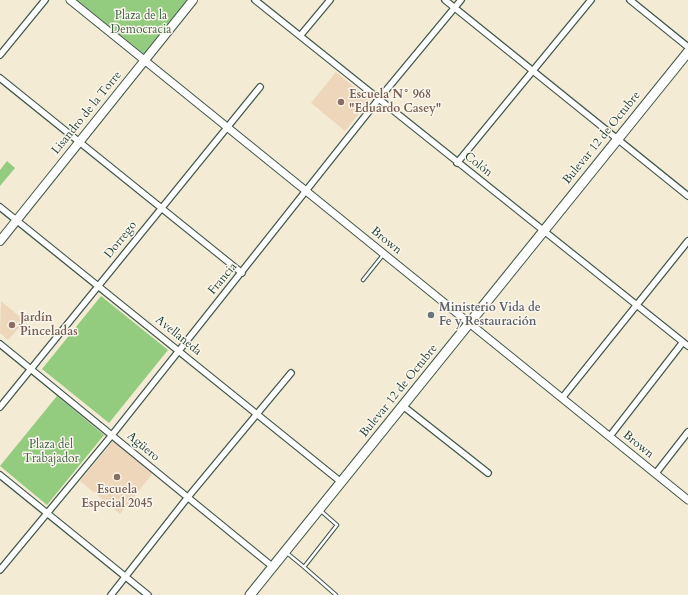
<!DOCTYPE html>
<html>
<head>
<meta charset="utf-8">
<style>
	body { margin:0 }
	canvas { display:block; background:#f4ebd5 }
</style>
</head>
<body>
<canvas width="688" height="595"></canvas>
<script>
const g = document.querySelector('canvas').getContext('2d');
g.lineJoin = 'round';
function paint(path, color) { g.fillStyle = color; g.fill(path, 'evenodd'); }
const poly = rows => new Path2D(rows.map(r => 'M' + r).join(''));
function strokePath(path, color, width, dash) { g.strokeStyle = color; g.lineWidth = width; g.lineCap = dash ? 'butt' : 'round'; g.setLineDash(dash || []); g.stroke(path); }
function label(font, color, halo, rows, align = 'center') {
  g.font = font + ' Cardo,serif'; g.lineWidth = 3; g.setLineDash([]); g.textBaseline = 'middle'; g.strokeStyle = halo; g.fillStyle = color; for (const [text, x, y, turn = 0] of rows) {
    g.save(); g.translate(x, y); g.rotate((+turn || 0) * Math.PI / 180); g.textAlign = isNaN(turn) ? turn : align; if (halo) g.strokeText(text, 0, 0); g.fillText(text, 0, 0); g.restore();
  }
}
paint(poly([
	[336,72,370,100,345,131,311,103],
	[1,301,25,321,8,340,0,333],
	[114,440,154,472,120,514,80,481]
]), '#eed6bb');
paint(poly([
	[77,0,188,0,144,54],
	[7,161,15,168,0,186,0,170],
	[101,296,168,350,109,423,42,369],
	[57,396,104,435,47,505,0,466]
]), '#93cc7f');
const service = poly([
	[363,280,383,255],
	[287,553,304,567,337,525,321,511],
	[304,567,336,595]
]);
const minor = poly([
	[255,0,688,346],
	[445,0,688,196],
	[630,0,688,47],
	[300,36,330,0],
	[0,55,45,0],
	[0,78,242,273],
	[457,163,591,0],
	[0,207,341,482],
	[0,344,273,567],
	[562,398,688,241],
	[403,406,488,473],
	[0,407,260,87],
	[610,436,683,342],
	[656,473,688,432],
	[0,475,148,595],
	[0,570,112,435,378,100,461,0],
	[111,595,188,497,291,373]
]);
const tertiary = poly([
	[70,0,688,500]
]);
const secondary = poly([
	[0,241,193,0]
]);
const trunk = poly([
	[250,595,688,52]
]);
strokePath(service, '#3f574c', 4.5);
strokePath(minor, '#3f574c', 8);
strokePath(tertiary, '#3f574c', 9);
strokePath(secondary, '#3f574c', 10);
strokePath(trunk, '#3f574c', 11);
strokePath(service, '#fff', 2.5);
strokePath(minor, '#fff', 5.5);
strokePath(tertiary, '#fff', 7);
strokePath(secondary, '#fff', 8);
strokePath(trunk, '#fff', 9);
for (const [x, y, r, color] of [
	[341,102,4,"#8d6e63"],
	[431,315,4,"#6b7280"],
	[12,325,4,"#8d6e63"],
	[117,477,4,"#8d6e63"]
]) { const dot = new Path2D(); dot.arc(x, y, r, 0, 2 * Math.PI); g.fillStyle = color; g.fill(dot); strokePath(dot, '#fbf7ec', 1.5); }
label('12px', '#3c6147', '#fbf7ec', [
	["Plaza de la",141,16],
	["Democracia",141,30],
	["Plaza del",51,445],
	["Trabajador",51,459]
]);
label('bold 12px', '#785e54', '#fbf7ec', [
	["Escuela N° 968",349,95],
	["\"Eduardo Casey\"",349,109],
	["Jardín",20,318],
	["Pinceladas",20,332],
	["Escuela",117,490,"center"],
	["Especial 2045",117,504,"center"]
], 'left');
label('12px', '#1f3d34', '#fbf7ec', [
	["Lisandro de la Torre",87,113,-51],
	["Bulevar 12 de Octubre",602,138,-51],
	["Colón",478,165,38],
	["Dorrego",121,240,-51],
	["Brown",386,241,39],
	["Francia",223,279,-50],
	["Avellaneda",178,336,39],
	["Bulevar 12 de Octubre",399,391,-51],
	["Brown",638,445,39],
	["Agüero",143,447,40]
]);
label('bold 12px', '#5b616d', '#fbf7ec', [
	["Ministerio Vida de",439,308],
	["Fe y Restauración",439,322]
], 'left');
</script>
</body>
</html>
